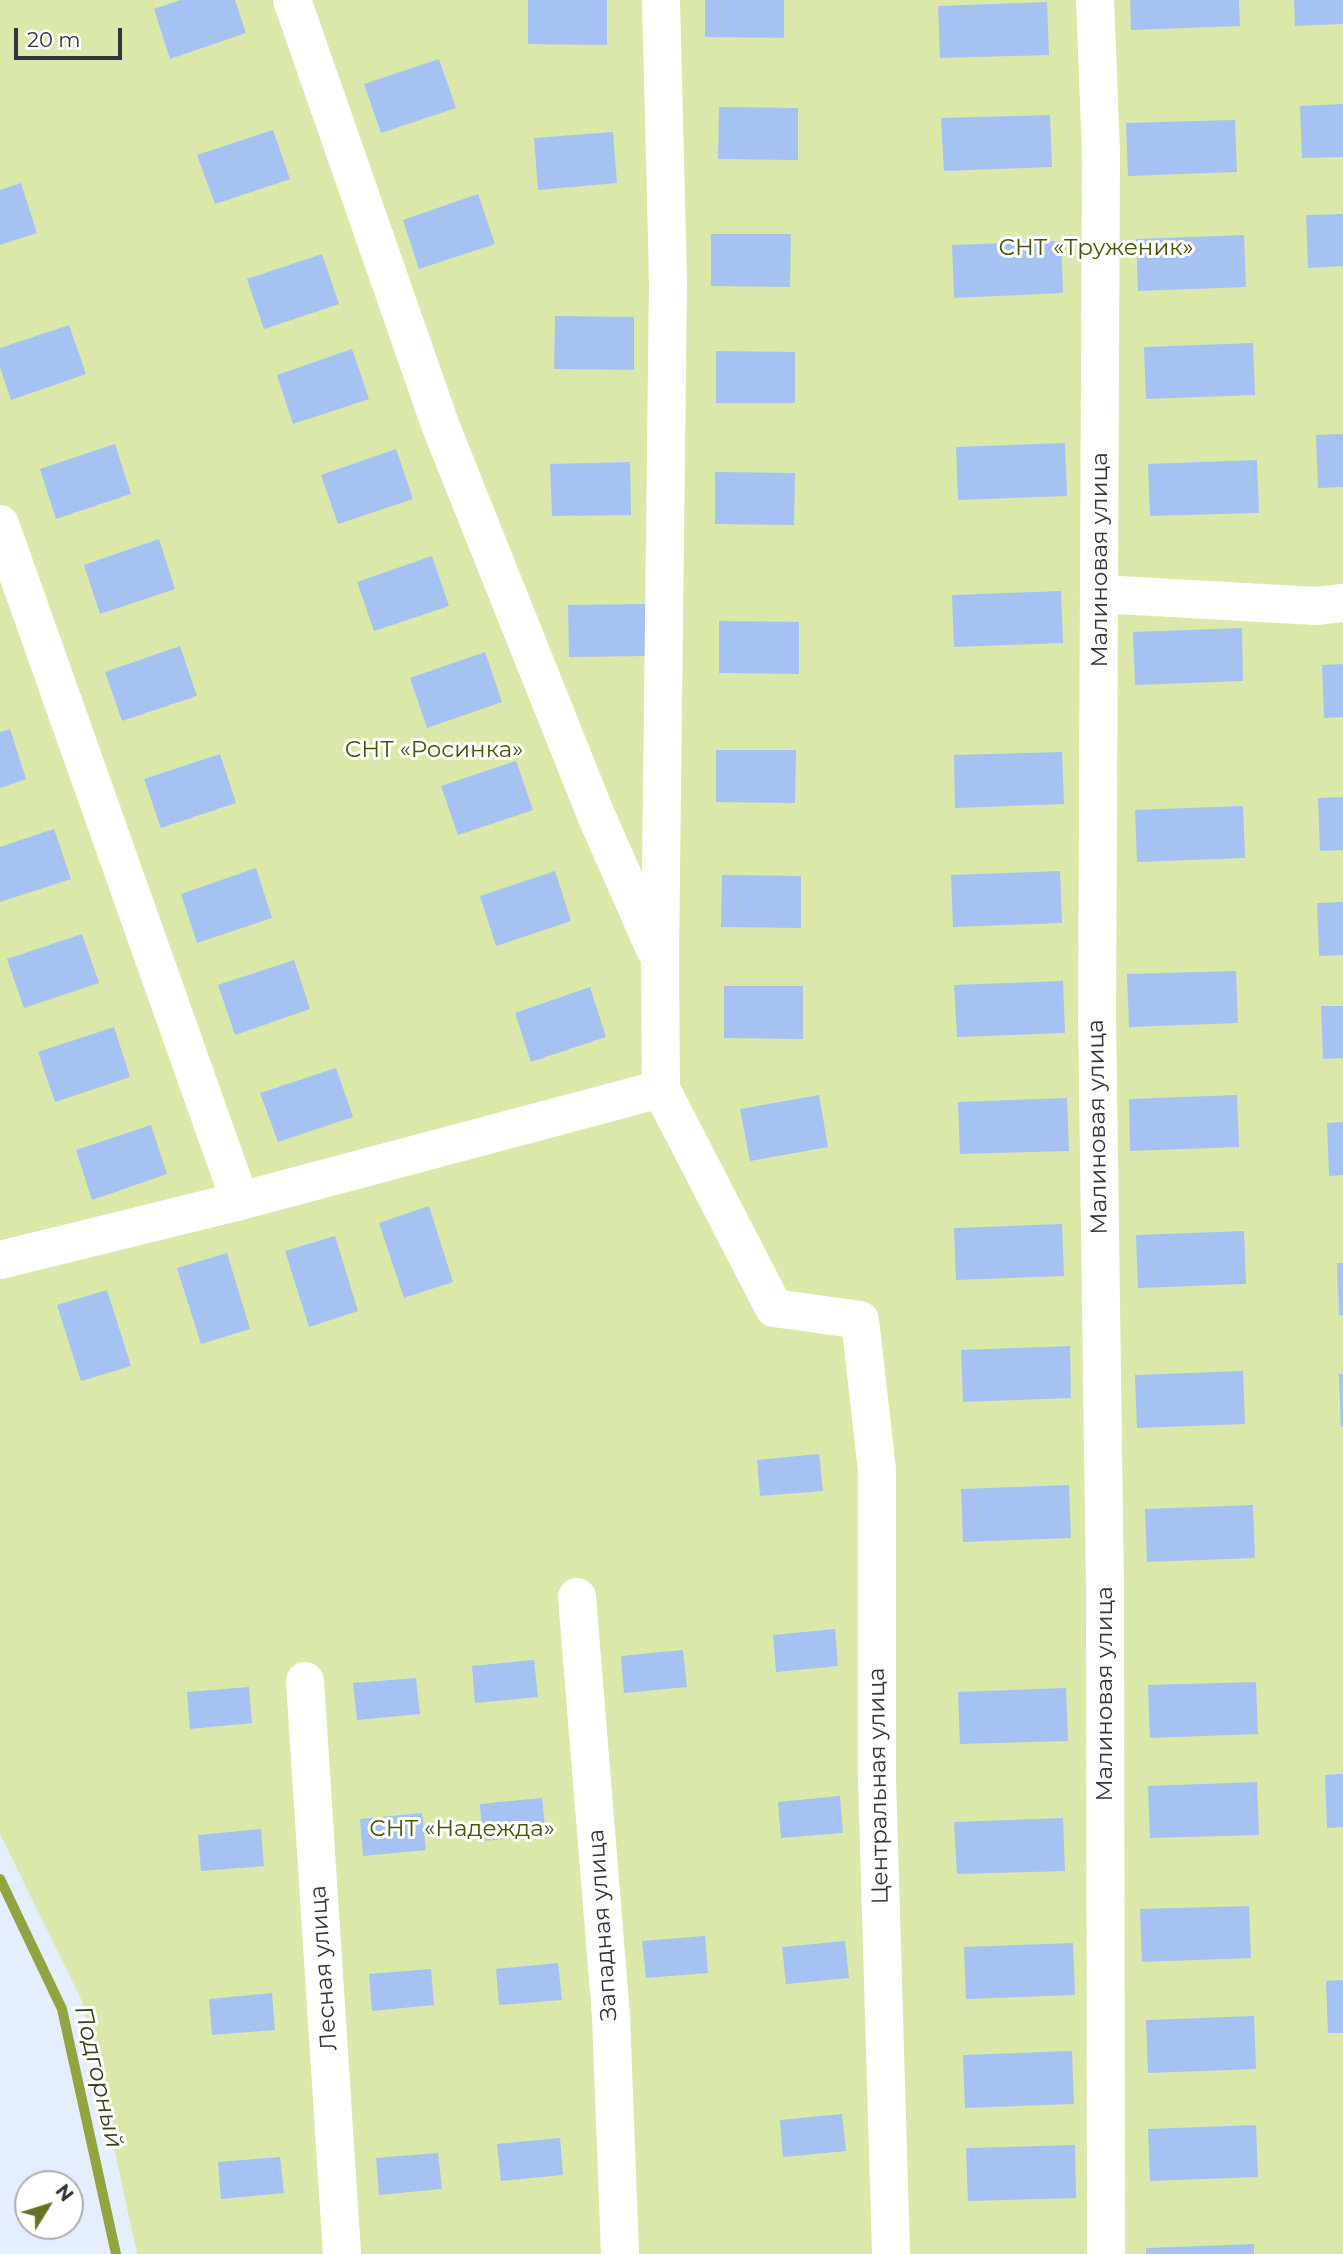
<!DOCTYPE html>
<html>
<head>
<meta charset="utf-8">
<style>
	body { margin:0 }
	#map { position:relative; width:1343px; height:2254px; overflow:hidden; background:#e5eefe; font-family:Montserrat,sans-serif }
	canvas { display:block }
	.north { position:absolute; left:14px; top:2170px; width:70px; height:70px; box-sizing:border-box; background:#fff; border:2px solid #adaeb1; border-radius:50%; rotate:52deg; font-size:19px; font-weight:700; line-height:28px; text-align:center; color:#31353d }
	.north::after { content:''; display:block; margin:auto; width:24px; height:32px; background:#667421; clip-path:polygon(50% 0,100% 100%,50% 72%,0 100%) }
	.scale { position:absolute; left:14px; top:28px; width:108px; height:32px; box-sizing:border-box; border:4px solid #31353d; border-top:0; padding-left:9px; font-size:21px; line-height:24px; white-space:nowrap; color:#31353d; -webkit-text-stroke:5px #fff; paint-order:stroke }
</style>
</head>
<body>
<div id="map">
<canvas width="1343" height="2254"></canvas>
<div class="north">N</div>
<div class="scale">20 m</div>
</div>
<script>
const g = document.querySelector('canvas').getContext('2d');
g.lineJoin = 'round';
function paint(path, color) { g.fillStyle = color; g.fill(path, 'evenodd'); }
const poly = rows => new Path2D(rows.map(r => 'M' + r).join(''));
function strokePath(path, color, width, dash) { g.strokeStyle = color; g.lineWidth = width; g.lineCap = dash ? 'butt' : 'round'; g.setLineDash(dash || []); g.stroke(path); }
function label(font, color, halo, rows, align = 'center') {
  g.font = font + ' Montserrat,sans-serif'; g.lineWidth = 6; g.setLineDash([]); g.textBaseline = 'middle'; g.strokeStyle = halo; g.fillStyle = color; for (const [text, x, y, turn = 0] of rows) {
    g.save(); g.translate(x, y); g.rotate((+turn || 0) * Math.PI / 180); g.textAlign = isNaN(turn) ? turn : align; if (halo) g.strokeText(text, 0, 0); g.fillText(text, 0, 0); g.restore();
  }
}
paint(poly([
	[0,0,1343,0,1343,2254,137,2254,82,2001,0,1834]
]), '#dae8aa');
strokePath(poly([
	[0,1879,62,2009,116,2254]
]), '#92a440', 10);
paint(poly([
	[181,0,235,0,246,33,170,59,154,9],
	[528,0,607,0,607,45,528,44],
	[705,0,784,0,784,38,705,37],
	[1130,0,1239,0,1240,26,1131,30],
	[1294,0,1343,0,1343,24,1295,26],
	[1047,2,1049,55,940,58,938,6],
	[439,59,456,108,381,133,364,84],
	[1343,104,1343,157,1302,158,1300,106],
	[719,107,798,108,798,160,718,159],
	[1050,115,1052,167,944,171,941,118],
	[1235,120,1237,172,1128,176,1126,123],
	[273,130,290,179,215,204,197,155],
	[613,132,617,183,538,190,534,138],
	[21,183,37,233,0,245,0,190],
	[478,194,495,244,419,269,403,220],
	[1343,214,1343,266,1308,268,1306,215],
	[711,234,791,234,790,287,711,286],
	[1244,235,1246,287,1138,291,1136,239],
	[1061,241,1063,293,954,298,952,245],
	[322,254,339,304,264,329,247,279],
	[555,316,634,317,634,370,554,369],
	[69,325,86,374,11,400,0,367,0,348],
	[1253,343,1255,395,1146,399,1144,347],
	[352,349,369,399,293,424,277,375],
	[716,351,795,352,795,403,716,403],
	[1343,434,1343,487,1318,488,1316,435],
	[1065,443,1067,496,958,500,956,447],
	[115,444,131,494,56,519,40,469],
	[396,449,413,499,338,524,321,475],
	[1257,460,1259,513,1150,516,1148,464],
	[630,462,631,515,552,516,550,464],
	[715,472,795,473,794,525,715,524],
	[159,539,175,589,100,614,84,565],
	[432,556,449,606,374,631,357,582],
	[1061,591,1063,643,954,647,952,595],
	[648,604,648,656,569,657,568,605],
	[719,621,799,622,799,674,719,673],
	[1242,628,1243,681,1135,685,1133,632],
	[180,646,197,696,122,721,105,672],
	[485,652,502,702,427,728,410,678],
	[1343,664,1343,717,1324,718,1322,665],
	[10,729,26,779,0,788,0,732],
	[716,750,796,750,795,803,716,802],
	[1062,752,1064,804,955,808,954,755],
	[220,754,236,803,161,828,144,779],
	[516,761,533,810,458,835,441,786],
	[1343,797,1343,850,1320,851,1318,798],
	[1243,806,1245,858,1137,862,1135,810],
	[54,829,71,879,0,902,0,847],
	[256,868,272,918,197,943,181,894],
	[555,871,571,921,496,946,480,896],
	[1060,871,1062,923,953,927,951,875],
	[722,875,801,876,801,928,721,927],
	[1343,902,1343,955,1319,956,1317,903],
	[82,934,99,983,24,1008,7,959],
	[294,960,310,1009,235,1035,218,985],
	[1236,971,1238,1023,1129,1027,1127,974],
	[1063,981,1065,1033,957,1037,954,985],
	[724,986,803,986,803,1039,724,1038],
	[590,987,606,1037,531,1062,515,1013],
	[1321,1006,1343,1006,1343,1058,1323,1059],
	[114,1027,130,1077,55,1102,38,1052],
	[336,1068,353,1117,278,1142,260,1093],
	[819,1095,828,1147,750,1161,740,1109],
	[1237,1095,1239,1147,1130,1151,1129,1099],
	[1067,1098,1069,1151,960,1154,958,1102],
	[1343,1122,1343,1175,1329,1176,1327,1123],
	[151,1125,167,1174,92,1200,76,1150],
	[429,1206,453,1282,404,1298,379,1223],
	[1062,1224,1064,1276,956,1280,954,1228],
	[1244,1231,1246,1284,1138,1288,1136,1235],
	[335,1236,358,1311,309,1327,285,1251],
	[227,1253,250,1329,201,1344,177,1268],
	[1337,1263,1343,1263,1343,1315,1339,1316],
	[107,1290,131,1366,81,1381,57,1305],
	[1070,1346,1071,1398,963,1402,961,1350],
	[1243,1371,1245,1424,1137,1428,1135,1375],
	[1339,1374,1343,1374,1343,1427,1341,1427],
	[819,1454,823,1491,760,1496,757,1460],
	[1069,1485,1071,1538,963,1542,961,1489],
	[1253,1505,1255,1558,1147,1562,1145,1509],
	[835,1629,838,1666,776,1672,773,1635],
	[683,1650,687,1687,624,1693,621,1656],
	[534,1660,538,1697,475,1703,472,1666],
	[416,1678,420,1714,357,1720,353,1683],
	[1256,1682,1258,1734,1150,1738,1148,1685],
	[249,1687,252,1723,190,1729,187,1692],
	[1066,1688,1068,1741,960,1744,958,1692],
	[1343,1774,1343,1827,1327,1828,1325,1775],
	[1257,1782,1259,1835,1150,1838,1148,1786],
	[840,1796,843,1833,781,1838,778,1802],
	[542,1798,546,1835,483,1841,480,1804],
	[422,1813,426,1850,363,1856,360,1819],
	[1063,1818,1065,1871,957,1874,954,1822],
	[261,1829,264,1866,201,1871,198,1835],
	[1249,1906,1251,1958,1142,1962,1140,1909],
	[705,1936,708,1973,646,1978,642,1941],
	[845,1941,849,1978,786,1984,782,1947],
	[1073,1943,1075,1995,966,1999,964,1947],
	[558,1963,562,2000,499,2005,496,1969],
	[431,1969,434,2005,372,2011,369,1974],
	[1343,1980,1343,2033,1328,2033,1326,1981],
	[272,1993,275,2030,212,2035,209,1999],
	[1254,2016,1256,2069,1148,2073,1146,2020],
	[1072,2051,1074,2104,965,2108,963,2055],
	[842,2114,846,2151,783,2157,780,2120],
	[1256,2125,1258,2177,1150,2181,1148,2129],
	[560,2138,563,2175,501,2181,497,2144],
	[1075,2145,1076,2198,968,2201,966,2148],
	[438,2153,442,2189,379,2195,376,2158],
	[280,2157,284,2193,221,2199,218,2162],
	[1254,2244,1254,2254,1146,2254,1146,2248]
]), '#a6c2f3');
strokePath(poly([
	[292,0,441,427,596,815,655,949],
	[661,0,668,280,660,960,661,1089,774,1308,860,1320,877,1470,877,1778,891,2254],
	[1095,0,1101,152,1097,1015,1105,1591,1106,2254],
	[0,524,240,1201],
	[1100,594,1316,606,1343,603],
	[0,1260,240,1201,661,1089],
	[577,1597,611,2016,620,2254],
	[305,1681,342,2254]
]), '#fff', 38);
label('23px', '#485306', '#fff', [
	["СНТ «Труженик»",1096,248],
	["СНТ «Росинка»",434,750],
	["СНТ «Надежда»",462,1829]
]);
label('23px', '#31353d', '#fff', [
	["Малиновая улица",1100,560,-90],
	["Малиновая улица",1098,1127,-91],
	["Малиновая улица",1105,1694,-90],
	["Центральная улица",879,1786,-91],
	["Западная улица",603,1925,-94],
	["Лесная улица",324,1968,-94]
]);
label('italic 24px', '#373f15', '#fff', [
	["Подгорный",98,2077,77]
]);
</script>
</body>
</html>
